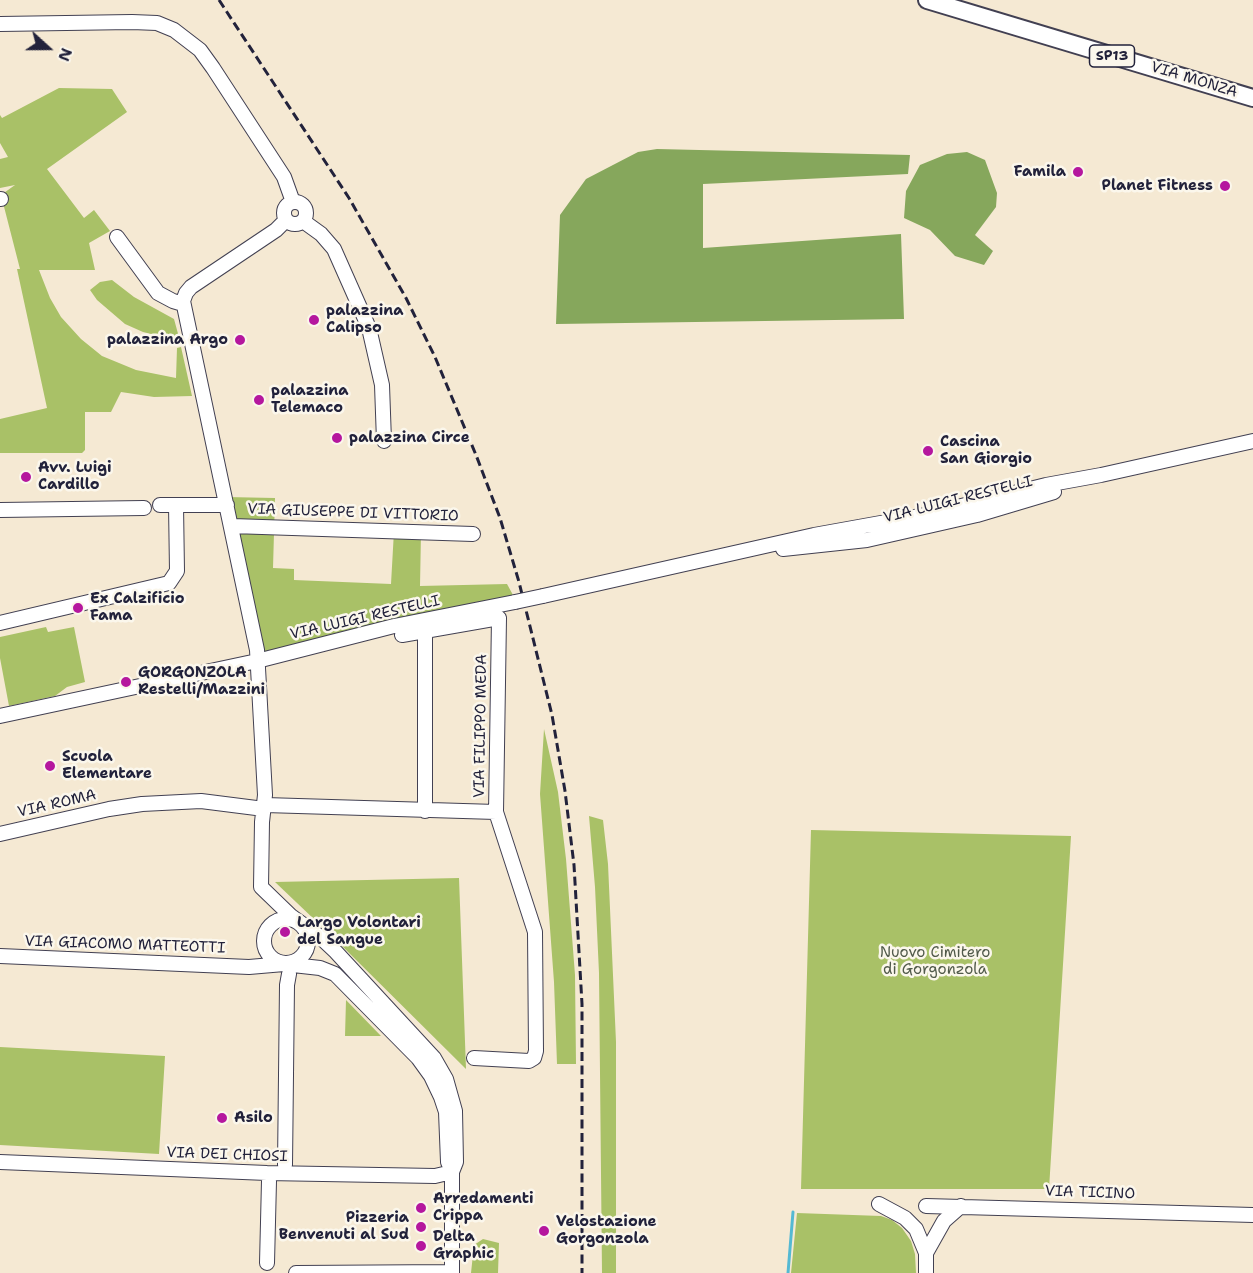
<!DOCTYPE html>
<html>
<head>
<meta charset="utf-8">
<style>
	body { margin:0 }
	#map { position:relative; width:1253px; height:1273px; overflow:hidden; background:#f5e9d3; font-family:"Shantell Sans",sans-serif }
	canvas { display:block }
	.north { position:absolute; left:18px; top:18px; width:60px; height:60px; -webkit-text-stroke:4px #fbf7ec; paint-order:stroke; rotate:111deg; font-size:16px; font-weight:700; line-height:24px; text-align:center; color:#22223b }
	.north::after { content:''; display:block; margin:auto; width:21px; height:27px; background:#22223b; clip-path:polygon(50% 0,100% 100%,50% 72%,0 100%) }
</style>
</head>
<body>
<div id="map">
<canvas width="1253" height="1273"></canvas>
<div class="north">N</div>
</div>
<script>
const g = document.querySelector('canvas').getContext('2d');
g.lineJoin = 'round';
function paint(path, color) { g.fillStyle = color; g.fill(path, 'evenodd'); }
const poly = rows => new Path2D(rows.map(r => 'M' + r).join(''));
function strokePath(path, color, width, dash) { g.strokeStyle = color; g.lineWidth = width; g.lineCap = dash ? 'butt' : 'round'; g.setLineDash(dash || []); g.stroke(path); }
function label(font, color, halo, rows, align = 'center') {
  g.font = font + ' "Shantell Sans",sans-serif'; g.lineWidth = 5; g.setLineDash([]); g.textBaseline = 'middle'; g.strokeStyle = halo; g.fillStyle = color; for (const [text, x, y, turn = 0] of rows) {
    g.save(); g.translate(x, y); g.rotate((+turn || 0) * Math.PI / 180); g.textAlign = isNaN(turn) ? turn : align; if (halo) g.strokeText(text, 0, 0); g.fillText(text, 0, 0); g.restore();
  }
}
paint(poly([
	[59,88,112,89,127,112,47,169,84,218,94,210,110,231,89,243,95,270,39,270,50,298,61,317,81,339,102,356,136,370,176,378,177,348,181,347,192,396,154,397,121,392,111,412,85,412,85,450,82,453,0,453,0,419,47,408,17,269,20,269,1,195,15,185,0,188,0,159,8,157,0,143,0,115,2,118],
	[112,280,134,297,174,319,180,341,143,332,125,324,97,300,90,290,100,282],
	[226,497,275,498,273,568,294,569,294,580,391,584,394,531,421,532,420,586,507,584,513,595,256,660],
	[46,627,48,632,74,627,85,682,67,687,55,696,9,706,0,658,0,637],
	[544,729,558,792,566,859,575,975,576,1064,557,1064,554,982,540,794],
	[589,816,603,820,608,864,616,1042,616,1273,602,1273,599,973,595,887],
	[811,830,1071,836,1049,1189,801,1189],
	[459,878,466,1069,338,942,275,882],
	[346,1000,381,1036,345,1036],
	[0,1047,165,1056,159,1154,0,1145],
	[797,1213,881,1216,892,1220,902,1228,911,1241,915,1254,916,1273,791,1273],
	[483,1239,499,1243,498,1273,471,1273,474,1245]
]), '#a9c167');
paint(poly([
	[657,149,910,155,908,174,703,184,703,248,901,234,904,319,556,324,560,215,586,179,638,152],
	[967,152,985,160,997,193,996,207,975,235,993,251,984,265,955,256,930,230,904,218,906,191,920,165,947,154]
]), '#86a75c');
strokePath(poly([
	[788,1273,793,1212]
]), '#54b9d3', 3);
const minor = poly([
	[0,24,132,22,157,23,174,30,200,50,213,68,284,177,293,202],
	[0,199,1,199],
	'284 213a11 11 0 1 1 22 0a11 11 0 1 1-22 0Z',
	[286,220,276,230,191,287,186,293,183,301,257,650,265,795,262,822,261,887,291,916,319,936,336,952,434,1058,446,1079,455,1111,456,1162,452,1172],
	[303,221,321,234,334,249,369,328,382,385,384,441],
	[117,237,158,293,173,301,183,304],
	[160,505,227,505],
	[0,510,144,508],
	[232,526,473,534],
	[783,549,867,540,977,515,1054,492],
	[543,596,814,535,925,515,1046,485,1101,475,1253,441],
	[0,623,169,583,177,571,176,505],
	[402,635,499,618,496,812,535,932,536,1051,534,1058,529,1061,474,1058],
	[0,716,257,661,394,626,515,602],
	[265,805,496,812],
	[425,811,425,630],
	[0,834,109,809,142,804,201,801,264,809],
	'264 941a22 22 0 1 1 44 0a22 22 0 1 1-44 0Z',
	[0,956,249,967,284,964,320,968,335,974,418,1058,431,1076,441,1097,446,1112,448,1162,452,1172,452,1273],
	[0,1162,267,1173,435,1176,452,1172],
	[285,1165,287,985,289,974],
	[879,1204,905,1218,916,1229,926,1253,926,1273],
	[926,1206,1253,1215],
	[926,1253,944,1221,961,1206],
	[267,1263,269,1181],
	[296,1273,452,1272]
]);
const major = poly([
	[927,0,1253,98]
]);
strokePath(minor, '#424052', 16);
strokePath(major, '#424052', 20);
strokePath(minor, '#fff', 14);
strokePath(major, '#fff', 16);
strokePath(poly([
	[219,0,349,198,406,298,435,357,476,455,500,518,519,582,552,715,565,791,574,865,582,1004,582,1273]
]), '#22223b', 3, [9, 4.5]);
const minorBridge = poly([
	[515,602,543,596]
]);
strokePath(minorBridge, '#424052', 16, []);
strokePath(minorBridge, '#fff', 14);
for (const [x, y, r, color] of [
	[1078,172,6,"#b5179e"],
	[1225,186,6,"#b5179e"],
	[314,320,6,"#b5179e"],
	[240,340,6,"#b5179e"],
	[259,400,6,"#b5179e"],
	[337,438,6,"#b5179e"],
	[928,451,6,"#b5179e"],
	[26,477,6,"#b5179e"],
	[78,608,6,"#b5179e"],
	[126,682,6,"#b5179e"],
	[50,766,6,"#b5179e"],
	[285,932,6,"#b5179e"],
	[222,1118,6,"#b5179e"],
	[421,1208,6,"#b5179e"],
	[421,1227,6,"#b5179e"],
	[544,1231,6,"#b5179e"],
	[421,1246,6,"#b5179e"]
]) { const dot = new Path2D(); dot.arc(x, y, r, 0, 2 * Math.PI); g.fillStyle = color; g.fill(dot); strokePath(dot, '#fbf7ec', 2); }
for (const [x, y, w] of [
	[1112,56,45]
]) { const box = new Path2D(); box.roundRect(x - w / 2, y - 11, w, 22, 4.5); g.fillStyle = '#fbf7ec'; g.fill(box); strokePath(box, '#22223b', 1.5); }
label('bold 14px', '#22223b', null, [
	["SP13",1112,56]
]);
label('15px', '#22223b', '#fbf7ec', [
	["VIA MONZA",1194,80,17],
	["VIA LUIGI RESTELLI",958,500,-14],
	["VIA GIUSEPPE DI VITTORIO",353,513,2],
	["VIA LUIGI RESTELLI",365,618,-13],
	["VIA FILIPPO MEDA",481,726,-89],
	["VIA ROMA",57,804,-13],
	["VIA GIACOMO MATTEOTTI",125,945,2],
	["VIA DEI CHIOSI",227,1155,2],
	["VIA TICINO",1090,1193,2]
]);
label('bold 15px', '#22223b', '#fbf7ec', [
	["Famila",1066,172,"right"],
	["Planet Fitness",1213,186,"right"],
	["palazzina",326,311],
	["Calipso",326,328],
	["palazzina Argo",228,340,"right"],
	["palazzina",271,391],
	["Telemaco",271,408],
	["palazzina Circe",349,438],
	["Cascina",940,442],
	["San Giorgio",940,459],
	["Avv. Luigi",38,468],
	["Cardillo",38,485],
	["Ex Calzificio",90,599],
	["Fama",90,616],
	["GORGONZOLA",138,673],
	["Restelli/Mazzini",138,690],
	["Scuola",62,757],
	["Elementare",62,774],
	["Largo Volontari",297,923],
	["del Sangue",297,940],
	["Asilo",234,1118],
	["Arredamenti",433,1199],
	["Crippa",433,1216],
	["Pizzeria",409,1218,"right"],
	["Benvenuti al Sud",409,1235,"right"],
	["Velostazione",556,1222],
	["Gorgonzola",556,1239],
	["Delta",433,1237],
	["Graphic",433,1254]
], 'left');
label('15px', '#515a4a', '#fbf7ec', [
	["Nuovo Cimitero",935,953],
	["di Gorgonzola",935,970]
]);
</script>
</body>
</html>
